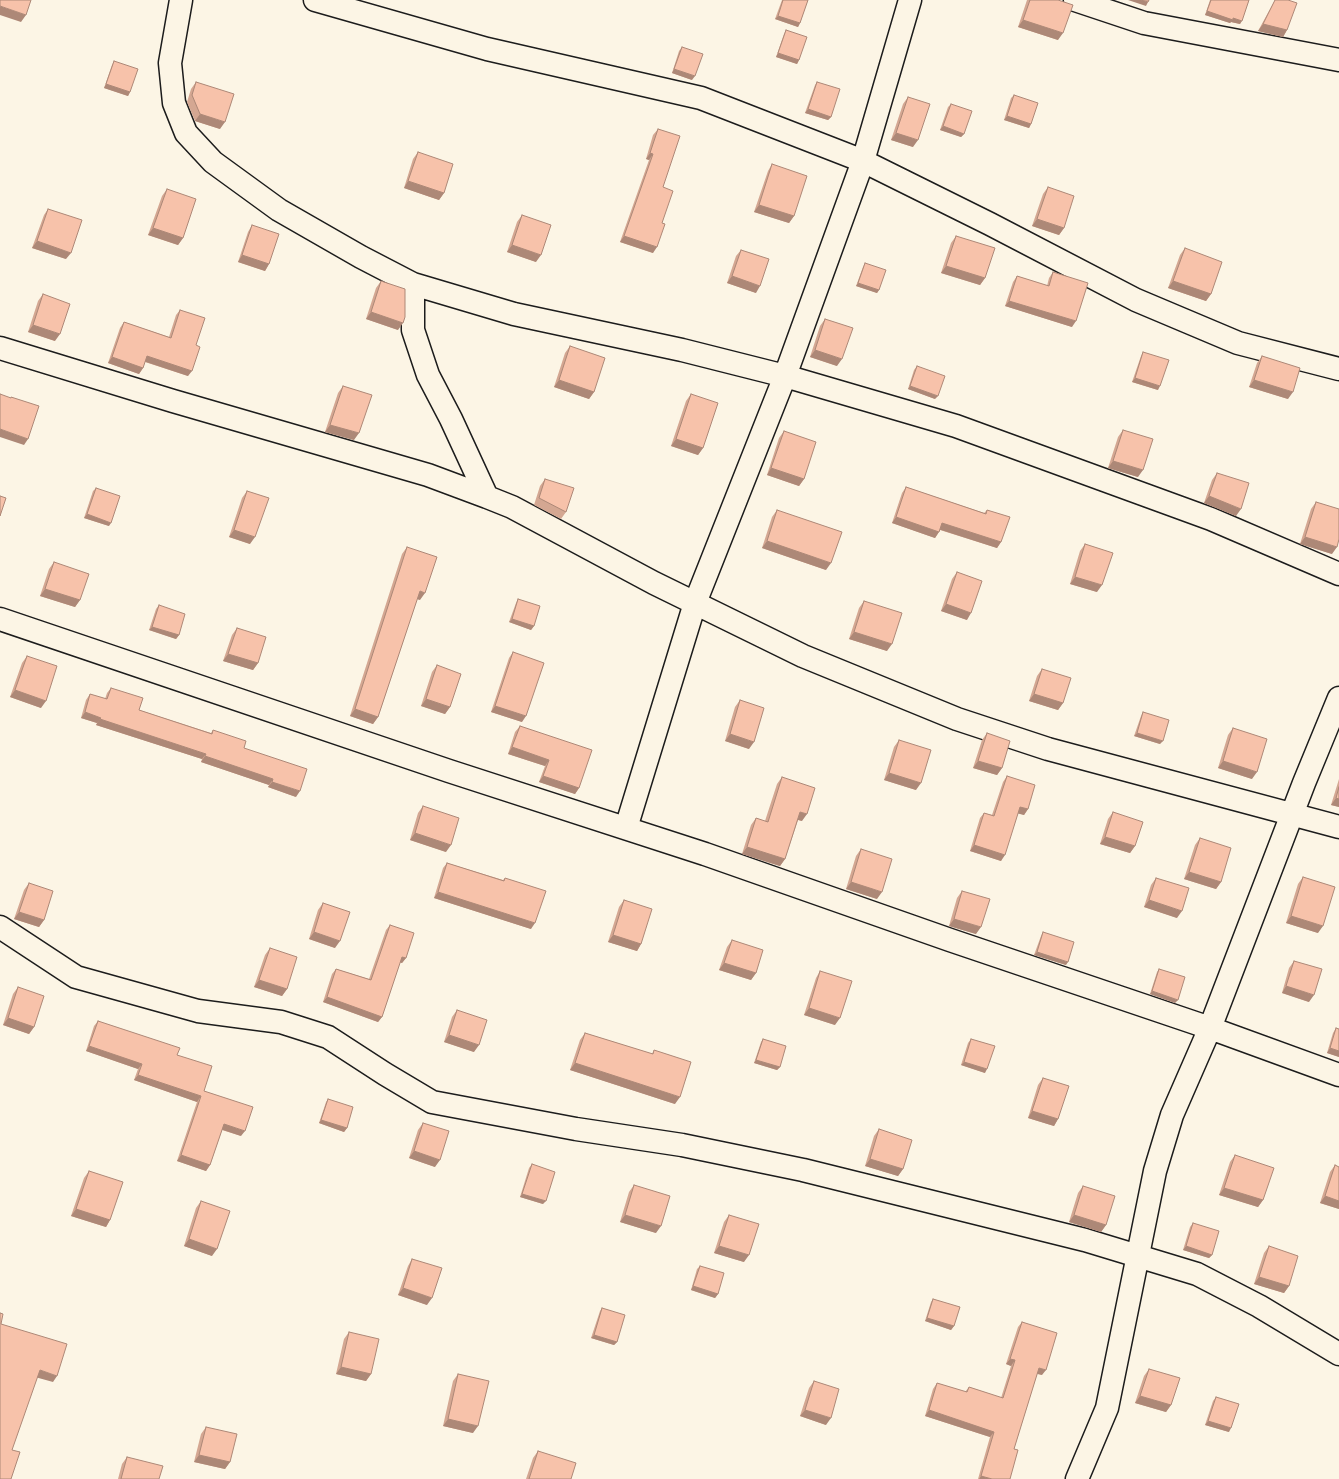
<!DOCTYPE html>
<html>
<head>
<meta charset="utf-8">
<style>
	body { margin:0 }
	canvas { display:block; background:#fcf5e5 }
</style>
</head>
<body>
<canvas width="1339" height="1479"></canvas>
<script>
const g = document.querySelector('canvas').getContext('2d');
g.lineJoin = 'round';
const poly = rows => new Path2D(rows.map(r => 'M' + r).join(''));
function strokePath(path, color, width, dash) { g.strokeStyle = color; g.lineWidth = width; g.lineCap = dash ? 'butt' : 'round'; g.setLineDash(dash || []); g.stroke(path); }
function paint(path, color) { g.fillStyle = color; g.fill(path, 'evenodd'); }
const minor = poly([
	[181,0,170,63,174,103,186,133,213,162,279,210,361,257,413,284,514,314,682,350,785,376,956,426,1211,519,1339,574],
	[315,0,487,49,701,98,863,161,990,224,1136,300,1238,343,1339,369],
	[1075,0,1144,23,1339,60],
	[413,284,413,330,428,375,451,419,487,497],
	[0,348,173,401,428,475,487,497,512,507,654,583,803,656,957,719,1048,749,1339,827],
	[0,619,449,771,705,854,950,940,1210,1028,1339,1075],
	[626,828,695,603,785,376,863,161,910,0],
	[0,927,76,977,198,1011,281,1022,328,1037,385,1074,432,1102,576,1129,682,1145,803,1170,1085,1240,1197,1274,1259,1306,1339,1354],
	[1077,1479,1107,1408,1155,1171,1172,1115,1210,1028,1304,783,1339,698]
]);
strokePath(minor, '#1c1c1c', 25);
strokePath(minor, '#fcf5e5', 22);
paint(poly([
	[782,0,808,0,800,23,798,27,775,19],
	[1027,0,1058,0,1058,40,1018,27],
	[1210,0,1249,0,1240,24,1231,22,1230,23,1205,15],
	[1275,0,1288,0,1287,30,1283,37,1258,31],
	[786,30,799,60,797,64,776,57,784,34],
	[682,47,692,80,672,73,679,51],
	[114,61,130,92,128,96,104,88,112,65],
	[196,82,220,129,195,121,187,102,191,89],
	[817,82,831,117,828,120,805,113,815,85],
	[1014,95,1031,124,1029,128,1004,120,1011,98],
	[908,97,913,147,891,140,903,104],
	[951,104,964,134,961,137,940,130,948,107],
	[658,129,663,187,653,253,620,242,649,160,646,159,653,135],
	[418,152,444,193,439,200,404,188,413,159],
	[772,164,794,216,789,223,754,212,768,171],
	[1048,187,1064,228,1059,235,1032,226,1043,194],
	[167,189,183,238,178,245,148,235,162,196],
	[48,209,66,259,32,248,44,215],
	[522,215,536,262,507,252,517,222],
	[252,225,269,264,265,271,238,262,248,232],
	[956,236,985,278,980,285,941,273,951,243],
	[1185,248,1211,294,1206,301,1168,288,1180,255],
	[741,250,756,293,727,283,736,256],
	[865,263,879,290,877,293,856,286,863,267],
	[1053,272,1072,327,1005,306,1013,282,1017,276,1047,286,1049,278],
	[381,281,398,330,366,319,376,288],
	[43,294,55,341,28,332,38,301],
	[180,310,196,345,188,376,145,362,143,368,139,374,108,363,120,328,124,322,169,337,176,315],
	[825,319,837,366,810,357,820,326],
	[570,346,594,392,589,399,554,387,565,353],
	[1143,352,1158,390,1132,382,1141,356],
	[1262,356,1288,399,1249,387,1257,363],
	[917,366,935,399,908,389,914,370],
	[343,386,354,440,325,432,338,393],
	[691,394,703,448,698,455,671,446,686,401],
	[1123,430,1138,477,1108,468,1118,437],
	[784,431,804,479,799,486,767,475,779,438],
	[1217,473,1236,516,1204,503,1212,480],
	[545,479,566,512,561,519,534,505,540,486],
	[906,487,984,513,987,510,1001,542,997,548,940,530,935,538,892,523,902,493],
	[96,488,109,526,84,518,93,491],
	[247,491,250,544,229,537,242,498],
	[1316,502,1332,554,1300,544,1311,509],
	[777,510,826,570,762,548,772,517],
	[1085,544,1097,592,1070,584,1080,551],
	[407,547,420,600,417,599,378,717,373,724,350,716,402,554],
	[54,562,80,600,75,607,40,596,49,569],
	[957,572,967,620,941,611,952,579],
	[518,599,534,626,531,630,509,622,516,603],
	[864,601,887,651,849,639,859,608],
	[159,605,179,635,176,639,149,630,156,609],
	[237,628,258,663,253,670,223,661,232,635],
	[513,652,522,722,491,712,509,658],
	[27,656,41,708,10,697,22,663],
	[437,665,450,707,445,714,421,706,432,672],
	[1042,669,1063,703,1058,710,1029,701,1037,676],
	[111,688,139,710,211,733,213,730,244,748,296,797,268,787,269,785,201,762,202,759,96,725,97,723,81,718,86,700,90,694,105,699,107,693],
	[740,700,749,749,725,741,735,707],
	[1143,712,1160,744,1134,736,1141,716],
	[520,726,579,788,575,794,539,782,545,766,508,754,515,732],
	[1233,728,1252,779,1218,768,1228,735],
	[987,733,1002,768,997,775,973,768,982,740],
	[899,740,916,790,884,780,894,747],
	[1007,776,1028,809,1024,815,1018,813,1001,861,970,851,980,818,984,813,992,815,1003,782],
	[782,777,802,821,798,820,785,859,780,866,742,854,751,825,756,818,765,821,777,784],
	[1339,779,1339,807,1331,805],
	[423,806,446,852,410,840,418,813],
	[1113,812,1135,846,1130,853,1100,844,1108,819],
	[1200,838,1221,882,1216,889,1184,879,1195,845],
	[861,849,877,899,846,889,856,856],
	[447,863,503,880,505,878,531,929,434,898,443,868],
	[1303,877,1318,933,1286,923,1298,884],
	[1156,878,1177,918,1144,907,1151,885],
	[29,883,44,920,39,927,14,919,24,890],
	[962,891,976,934,949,926,957,898],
	[624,900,641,944,637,951,608,942,619,907],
	[323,903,335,948,309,939,318,910],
	[390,925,406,958,402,963,400,962,382,1017,378,1022,323,1002,332,974,336,969,369,979,386,930],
	[1043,932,1066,965,1034,955,1041,936],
	[732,940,756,973,751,980,719,970,727,947],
	[270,948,287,989,282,996,254,987,265,955],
	[1294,961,1309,1002,1282,993,1289,968],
	[1159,969,1175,1003,1150,994,1157,972],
	[820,971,835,1025,804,1015,816,978],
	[18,987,34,1027,29,1034,3,1025,13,994],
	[457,1010,474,1052,444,1042,452,1017],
	[98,1021,177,1055,204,1091,241,1136,222,1130,210,1165,206,1171,177,1161,197,1102,134,1080,138,1069,86,1051,94,1026],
	[1336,1028,1339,1057,1327,1053,1333,1033],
	[585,1033,652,1054,654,1050,675,1104,570,1070,580,1040],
	[763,1039,780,1067,777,1070,754,1063,761,1042],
	[971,1039,985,1073,961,1065,968,1043],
	[1043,1078,1058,1119,1054,1126,1028,1118,1038,1085],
	[328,1099,347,1128,344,1132,319,1123,326,1102],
	[423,1123,435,1167,409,1158,418,1130],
	[879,1129,903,1169,898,1176,865,1166,874,1136],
	[1235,1155,1263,1200,1258,1207,1219,1195,1230,1162],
	[532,1164,543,1204,520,1197,529,1168],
	[1335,1165,1339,1167,1339,1209,1320,1203,1330,1172],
	[89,1171,110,1220,106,1227,71,1216,84,1178],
	[634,1185,656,1233,620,1222,629,1192],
	[1083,1186,1106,1225,1101,1232,1069,1222,1078,1193],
	[201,1201,212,1256,184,1246,196,1208],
	[729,1215,744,1262,714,1253,724,1222],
	[1193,1223,1212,1255,1209,1258,1183,1250,1190,1227],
	[1269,1246,1289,1286,1284,1293,1254,1284,1264,1253],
	[412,1259,427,1305,398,1295,408,1266],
	[700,1266,718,1294,715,1298,691,1290,697,1269],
	[933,1299,954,1326,951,1330,925,1321,931,1302],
	[602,1308,617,1342,614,1345,591,1338,600,1311],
	[1022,1322,1042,1375,1037,1374,1014,1449,1010,1479,978,1479,990,1437,925,1416,933,1389,937,1383,965,1392,969,1387,1001,1398,1011,1366,1006,1364,1018,1327],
	[349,1332,371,1374,366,1381,336,1374,344,1339],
	[1149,1369,1171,1405,1166,1412,1135,1403,1144,1376],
	[458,1374,473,1433,443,1426,453,1381],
	[814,1381,826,1425,800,1416,809,1388],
	[1216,1397,1229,1432,1205,1425,1213,1401],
	[206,1427,230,1462,225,1469,194,1462,201,1434],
	[538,1451,571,1479,526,1479,533,1458],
	[127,1457,159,1479,118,1479,122,1464]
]), '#d4a792');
paint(poly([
	[1128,0,1141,0,1148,2,1146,6],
	[0,6,26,15,21,22,0,15],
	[1207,11,1233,18,1242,21,1240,24,1231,22,1230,23,1205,15],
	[778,16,800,23,798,27,775,19],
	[1023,20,1063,33,1058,40,1018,27],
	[1263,24,1287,30,1283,37,1258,31],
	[778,53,799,60,797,64,776,57],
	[674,69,695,76,692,80,672,73],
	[106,84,130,92,128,96,104,88],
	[808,109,831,117,828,120,805,113],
	[200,114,225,122,220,129,195,121],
	[1007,116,1031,124,1029,128,1004,120],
	[943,126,964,134,961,137,940,130],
	[896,133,918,140,913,147,891,140],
	[650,153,653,154,649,160,646,159],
	[408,181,444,193,439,200,404,188],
	[759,205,794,216,789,223,754,212],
	[1037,219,1064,228,1059,235,1032,226],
	[153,228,183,238,178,245,148,235],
	[624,236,657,247,653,253,620,242],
	[37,241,71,253,66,259,32,248],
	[512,245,541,255,536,262,507,252],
	[242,255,269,264,265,271,238,262],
	[946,266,985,278,980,285,941,273],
	[732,276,760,286,756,293,727,283],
	[1173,281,1211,294,1206,301,1168,288],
	[858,283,879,290,877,293,856,286],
	[1009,301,1076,321,1072,327,1005,306],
	[371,312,403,323,398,330,366,319],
	[33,325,60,334,55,341,28,332],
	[815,350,842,359,837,366,810,357],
	[147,356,192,371,188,376,143,361],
	[112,357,143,368,139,374,108,363],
	[1135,378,1160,386,1158,390,1132,382],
	[559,380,594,392,589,399,554,387],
	[1254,380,1293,392,1288,399,1249,387],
	[910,386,938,396,935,399,908,389],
	[330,425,359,433,354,440,325,432],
	[0,429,28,439,24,445,0,437],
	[676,439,703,448,698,455,671,446],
	[1113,461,1143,470,1138,477,1108,468],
	[771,468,804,479,799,486,767,475],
	[1209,496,1241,509,1236,516,1204,503],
	[87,514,111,523,109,526,84,518],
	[896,517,939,532,935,538,892,523],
	[942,523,1001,542,997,548,938,529],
	[234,530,255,537,250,544,229,537],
	[1305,537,1337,547,1332,554,1300,544],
	[767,541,831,563,826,570,762,548],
	[1075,577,1102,585,1097,592,1070,584],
	[45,589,80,600,75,607,40,596],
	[420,591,425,593,420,600,415,598],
	[946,604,971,613,967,620,941,611],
	[512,619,534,626,531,630,509,622],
	[152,627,179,635,176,639,149,630],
	[854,632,892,644,887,651,849,639],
	[228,654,258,663,253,670,223,661],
	[15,690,46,701,41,708,10,697],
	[1034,694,1063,703,1058,710,1029,701],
	[426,699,450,707,445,714,421,706],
	[495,706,526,716,522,722,491,712],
	[355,709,378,717,373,724,350,716],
	[85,712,101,718,97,723,81,718],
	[100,719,206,754,202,759,96,725],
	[1137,733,1163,741,1160,744,1134,736],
	[730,734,754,742,749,749,725,741],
	[512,747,549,760,545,766,508,754],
	[205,756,273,779,269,785,201,762],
	[978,761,1002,768,997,775,973,768],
	[1223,761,1257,772,1252,779,1218,768],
	[889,773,921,783,916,790,884,780],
	[543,776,579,788,575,794,539,782],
	[272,782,300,791,296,797,268,787],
	[1336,798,1339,799,1339,807,1331,805],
	[1020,807,1028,809,1024,815,1016,813],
	[800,812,807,814,802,821,795,819],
	[415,833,451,845,446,852,410,840],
	[1105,837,1135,846,1130,853,1100,844],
	[974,845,1005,855,1001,861,970,851],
	[747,847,785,859,780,866,742,854],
	[1189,872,1221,882,1216,889,1184,879],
	[851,882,882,892,877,899,846,889],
	[438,892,535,923,531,929,434,898],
	[1149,900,1182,911,1177,918,1144,907],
	[19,912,44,920,39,927,14,919],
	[1291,916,1323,926,1318,933,1286,923],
	[954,919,981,927,976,934,949,926],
	[314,932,340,941,335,948,309,939],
	[613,935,641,944,637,951,608,942],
	[1037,952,1068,962,1066,965,1034,955],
	[402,957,406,958,402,963,398,962],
	[724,963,756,973,751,980,719,970],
	[259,980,287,989,282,996,254,987],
	[1286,986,1314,995,1309,1002,1282,993],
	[1152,991,1178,1000,1175,1003,1150,994],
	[327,997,382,1017,378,1022,323,1002],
	[809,1008,840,1018,835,1025,804,1015],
	[8,1018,34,1027,29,1034,3,1025],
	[449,1035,479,1045,474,1052,444,1042],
	[89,1046,142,1064,138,1069,86,1051],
	[1330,1048,1339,1051,1339,1057,1327,1053],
	[756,1060,780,1067,777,1070,754,1063],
	[964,1062,987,1069,985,1073,961,1065],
	[575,1063,680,1097,675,1104,570,1070],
	[138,1075,201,1096,197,1102,134,1080],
	[1032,1111,1058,1119,1054,1126,1028,1118],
	[321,1120,347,1128,344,1132,319,1123],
	[224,1124,245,1131,241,1136,220,1129],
	[414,1151,440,1160,435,1167,409,1158],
	[181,1155,210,1165,206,1171,177,1161],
	[870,1159,903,1169,898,1176,865,1166],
	[1224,1188,1263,1200,1258,1207,1219,1195],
	[522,1194,546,1201,543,1204,520,1197],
	[1325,1196,1339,1201,1339,1209,1320,1203],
	[76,1209,110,1220,106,1227,71,1216],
	[625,1215,661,1226,656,1233,620,1222],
	[1074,1215,1106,1225,1101,1232,1069,1222],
	[189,1239,217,1249,212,1256,184,1246],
	[719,1246,749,1255,744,1262,714,1253],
	[1186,1246,1212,1255,1209,1258,1183,1250],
	[1259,1277,1289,1286,1284,1293,1254,1284],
	[693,1286,718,1294,715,1298,691,1290],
	[403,1288,432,1298,427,1305,398,1295],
	[927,1318,954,1326,951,1330,925,1321],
	[594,1335,617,1342,614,1345,591,1338],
	[1010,1359,1015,1360,1011,1366,1006,1364],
	[341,1367,371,1374,366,1381,336,1374],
	[1039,1368,1046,1370,1042,1375,1035,1373],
	[40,1370,57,1376,53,1382,35,1377],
	[1140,1396,1171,1405,1166,1412,1135,1403],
	[805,1410,831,1418,826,1425,800,1416],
	[929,1410,994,1432,990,1437,925,1416],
	[448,1419,478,1426,473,1433,443,1426],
	[1208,1421,1231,1428,1229,1432,1205,1425],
	[199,1455,230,1462,225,1469,194,1462],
	[981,1476,992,1479,979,1479]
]), '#ad8877');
const building = poly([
	[0,0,31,0,26,15,0,6,0,0],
	[783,0,808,0,800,23,778,16,783,0],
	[1030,0,1058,0,1073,5,1063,33,1023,20,1030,0],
	[1141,0,1149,0,1148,2,1141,0],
	[1211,0,1249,0,1242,21,1233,18,1233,20,1207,11,1211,0],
	[1275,0,1288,0,1297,3,1287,30,1263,24,1275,0],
	[786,30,807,37,799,60,778,53,786,30],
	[682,47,703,54,695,76,674,69,682,47],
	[114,61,138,69,130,92,106,84,114,61],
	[196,82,234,94,225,122,200,114,192,95,196,82],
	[817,82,840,89,831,117,808,109,817,82],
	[1014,95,1038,103,1031,124,1007,116,1014,95],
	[908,97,930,104,918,140,896,133,908,97],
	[951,104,972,111,964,134,943,126,951,104],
	[658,129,680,136,663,187,673,191,662,223,665,224,657,247,624,236,653,154,650,153,658,129],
	[418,152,453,164,444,193,408,181,418,152],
	[772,164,807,176,794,216,759,205,772,164],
	[1048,187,1074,196,1064,228,1037,219,1048,187],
	[167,189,196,199,183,238,153,228,167,189],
	[48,209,82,220,71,253,37,241,48,209],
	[522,215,551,225,541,255,512,245,522,215],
	[252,225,279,234,269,264,242,255,252,225],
	[956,236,995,248,985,278,946,266,956,236],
	[1185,248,1222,262,1211,294,1173,281,1185,248],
	[741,250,769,259,760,286,732,276,741,250],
	[865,263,886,270,879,290,858,283,865,263],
	[1053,272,1088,283,1076,321,1009,301,1017,276,1049,286,1053,272],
	[381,281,405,289,405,317,403,323,371,312,381,281],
	[43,294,70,304,60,334,33,325,43,294],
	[180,310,205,318,196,345,200,347,192,371,147,356,143,368,112,357,124,322,171,338,180,310],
	[825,319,853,328,842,359,815,350,825,319],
	[570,346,605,358,594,392,559,380,570,346],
	[1143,352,1169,360,1160,386,1135,378,1143,352],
	[1262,356,1300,368,1293,392,1254,380,1262,356],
	[917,366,945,376,938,396,910,386,917,366],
	[343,386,372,395,359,433,330,425,343,386],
	[0,394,11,398,11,397,39,406,28,439,0,429,0,394],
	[691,394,718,403,703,448,676,439,691,394],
	[1123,430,1153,439,1143,470,1113,461,1123,430],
	[784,431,816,442,804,479,771,468,784,431],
	[1217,473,1249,483,1241,509,1209,496,1217,473],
	[545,479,574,488,566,512,539,498,545,479],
	[906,487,986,514,987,510,1010,517,1001,542,942,523,939,532,896,517,906,487],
	[96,488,120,496,111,523,87,514,96,488],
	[247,491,269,498,255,537,234,530,247,491],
	[0,496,6,498,0,516,0,496],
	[1316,502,1339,509,1339,539,1337,547,1305,537,1316,502],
	[777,510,842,532,831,563,767,541,777,510],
	[1085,544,1113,553,1102,585,1075,577,1085,544],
	[407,547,437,557,425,593,420,591,378,717,355,709,407,547],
	[54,562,89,574,80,600,45,589,54,562],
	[957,572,982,581,971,613,946,604,957,572],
	[518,599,540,606,534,626,512,619,518,599],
	[864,601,902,613,892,644,854,632,864,601],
	[159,605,185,614,179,635,152,627,159,605],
	[237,628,266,637,258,663,228,654,237,628],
	[513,652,544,663,526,716,495,706,513,652],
	[27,656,57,666,46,701,15,690,27,656],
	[437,665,461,674,450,707,426,699,437,665],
	[1042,669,1071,678,1063,703,1034,694,1042,669],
	[111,688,143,698,139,710,212,734,213,730,246,741,244,748,307,769,300,791,272,782,273,779,205,756,206,754,100,719,101,718,85,712,90,694,107,699,111,688],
	[740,700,764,708,754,742,730,734,740,700],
	[1143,712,1169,720,1163,741,1137,733,1143,712],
	[520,726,592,750,579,788,543,776,549,760,512,747,520,726],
	[1233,728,1267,739,1257,772,1223,761,1233,728],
	[987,733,1010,741,1002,768,978,761,987,733],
	[899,740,931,750,921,783,889,773,899,740],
	[1007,776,1035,785,1028,809,1020,807,1005,855,974,845,984,813,994,816,1007,776],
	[782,777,815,788,807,814,800,812,785,859,747,847,756,818,768,822,782,777],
	[1339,787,1339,799,1336,798,1339,787],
	[423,806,459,818,451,845,415,833,423,806],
	[1113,812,1143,822,1135,846,1105,837,1113,812],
	[1200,838,1231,848,1221,882,1189,872,1200,838],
	[861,849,892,859,882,892,851,882,861,849],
	[447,863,504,881,505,878,546,891,535,923,438,892,447,863],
	[1303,877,1335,887,1323,926,1291,916,1303,877],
	[1156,878,1189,888,1182,911,1149,900,1156,878],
	[29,883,53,891,44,920,19,912,29,883],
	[962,891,990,899,981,927,954,919,962,891],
	[624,900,652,909,641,944,613,935,624,900],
	[323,903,350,912,340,941,314,932,323,903],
	[390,925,414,933,406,958,402,957,382,1017,327,997,336,969,371,980,390,925],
	[1043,932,1074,942,1068,962,1037,952,1043,932],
	[732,940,763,950,756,973,724,963,732,940],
	[270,948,297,957,287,989,259,980,270,948],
	[1294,961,1322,969,1314,995,1286,986,1294,961],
	[1159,969,1185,977,1178,1000,1152,991,1159,969],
	[820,971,852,981,840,1018,809,1008,820,971],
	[18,987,44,996,34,1027,8,1018,18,987],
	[457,1010,487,1020,479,1045,449,1035,457,1010],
	[98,1021,180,1048,177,1055,212,1066,204,1091,253,1107,245,1131,224,1124,210,1165,181,1155,201,1096,138,1075,142,1064,89,1046,98,1021],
	[1336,1028,1339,1029,1339,1051,1330,1048,1336,1028],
	[585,1033,653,1054,654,1050,691,1062,680,1097,575,1063,585,1033],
	[763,1039,786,1046,780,1067,756,1060,763,1039],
	[971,1039,995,1046,987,1069,964,1062,971,1039],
	[1043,1078,1069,1086,1058,1119,1032,1111,1043,1078],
	[328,1099,353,1107,347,1128,321,1120,328,1099],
	[423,1123,449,1131,440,1160,414,1151,423,1123],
	[879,1129,912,1140,903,1169,870,1159,879,1129],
	[1235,1155,1274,1168,1263,1200,1224,1188,1235,1155],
	[532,1164,555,1172,546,1201,522,1194,532,1164],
	[1335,1165,1339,1167,1339,1201,1325,1196,1335,1165],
	[89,1171,123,1182,110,1220,76,1209,89,1171],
	[634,1185,670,1196,661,1226,625,1215,634,1185],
	[1083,1186,1115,1196,1106,1225,1074,1215,1083,1186],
	[201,1201,230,1211,217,1249,189,1239,201,1201],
	[729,1215,759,1224,749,1255,719,1246,729,1215],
	[1193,1223,1219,1231,1212,1255,1186,1246,1193,1223],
	[1269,1246,1298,1256,1289,1286,1259,1277,1269,1246],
	[412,1259,442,1268,432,1298,403,1288,412,1259],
	[700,1266,724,1273,718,1294,693,1286,700,1266],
	[933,1299,960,1307,954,1326,927,1318,933,1299],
	[602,1308,625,1315,617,1342,594,1335,602,1308],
	[0,1313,3,1314,1,1324,67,1344,57,1376,40,1370,12,1450,20,1452,11,1479,0,1479,0,1313],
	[1022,1322,1057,1333,1046,1370,1039,1368,1014,1449,1018,1450,1010,1479,992,1479,981,1476,994,1432,929,1410,937,1383,967,1392,969,1387,1003,1398,1015,1360,1010,1359,1022,1322],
	[349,1332,379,1339,371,1374,341,1367,349,1332],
	[1149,1369,1180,1378,1171,1405,1140,1396,1149,1369],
	[458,1374,489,1381,478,1426,448,1419,458,1374],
	[814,1381,839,1389,831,1418,805,1410,814,1381],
	[1216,1397,1239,1404,1231,1428,1208,1421,1216,1397],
	[206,1427,237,1434,230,1462,199,1455,206,1427],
	[538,1451,576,1463,571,1479,529,1479,538,1451],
	[127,1457,163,1466,159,1479,121,1479,127,1457]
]);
paint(building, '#f7c2aa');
strokePath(building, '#ad8877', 1);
</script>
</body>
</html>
